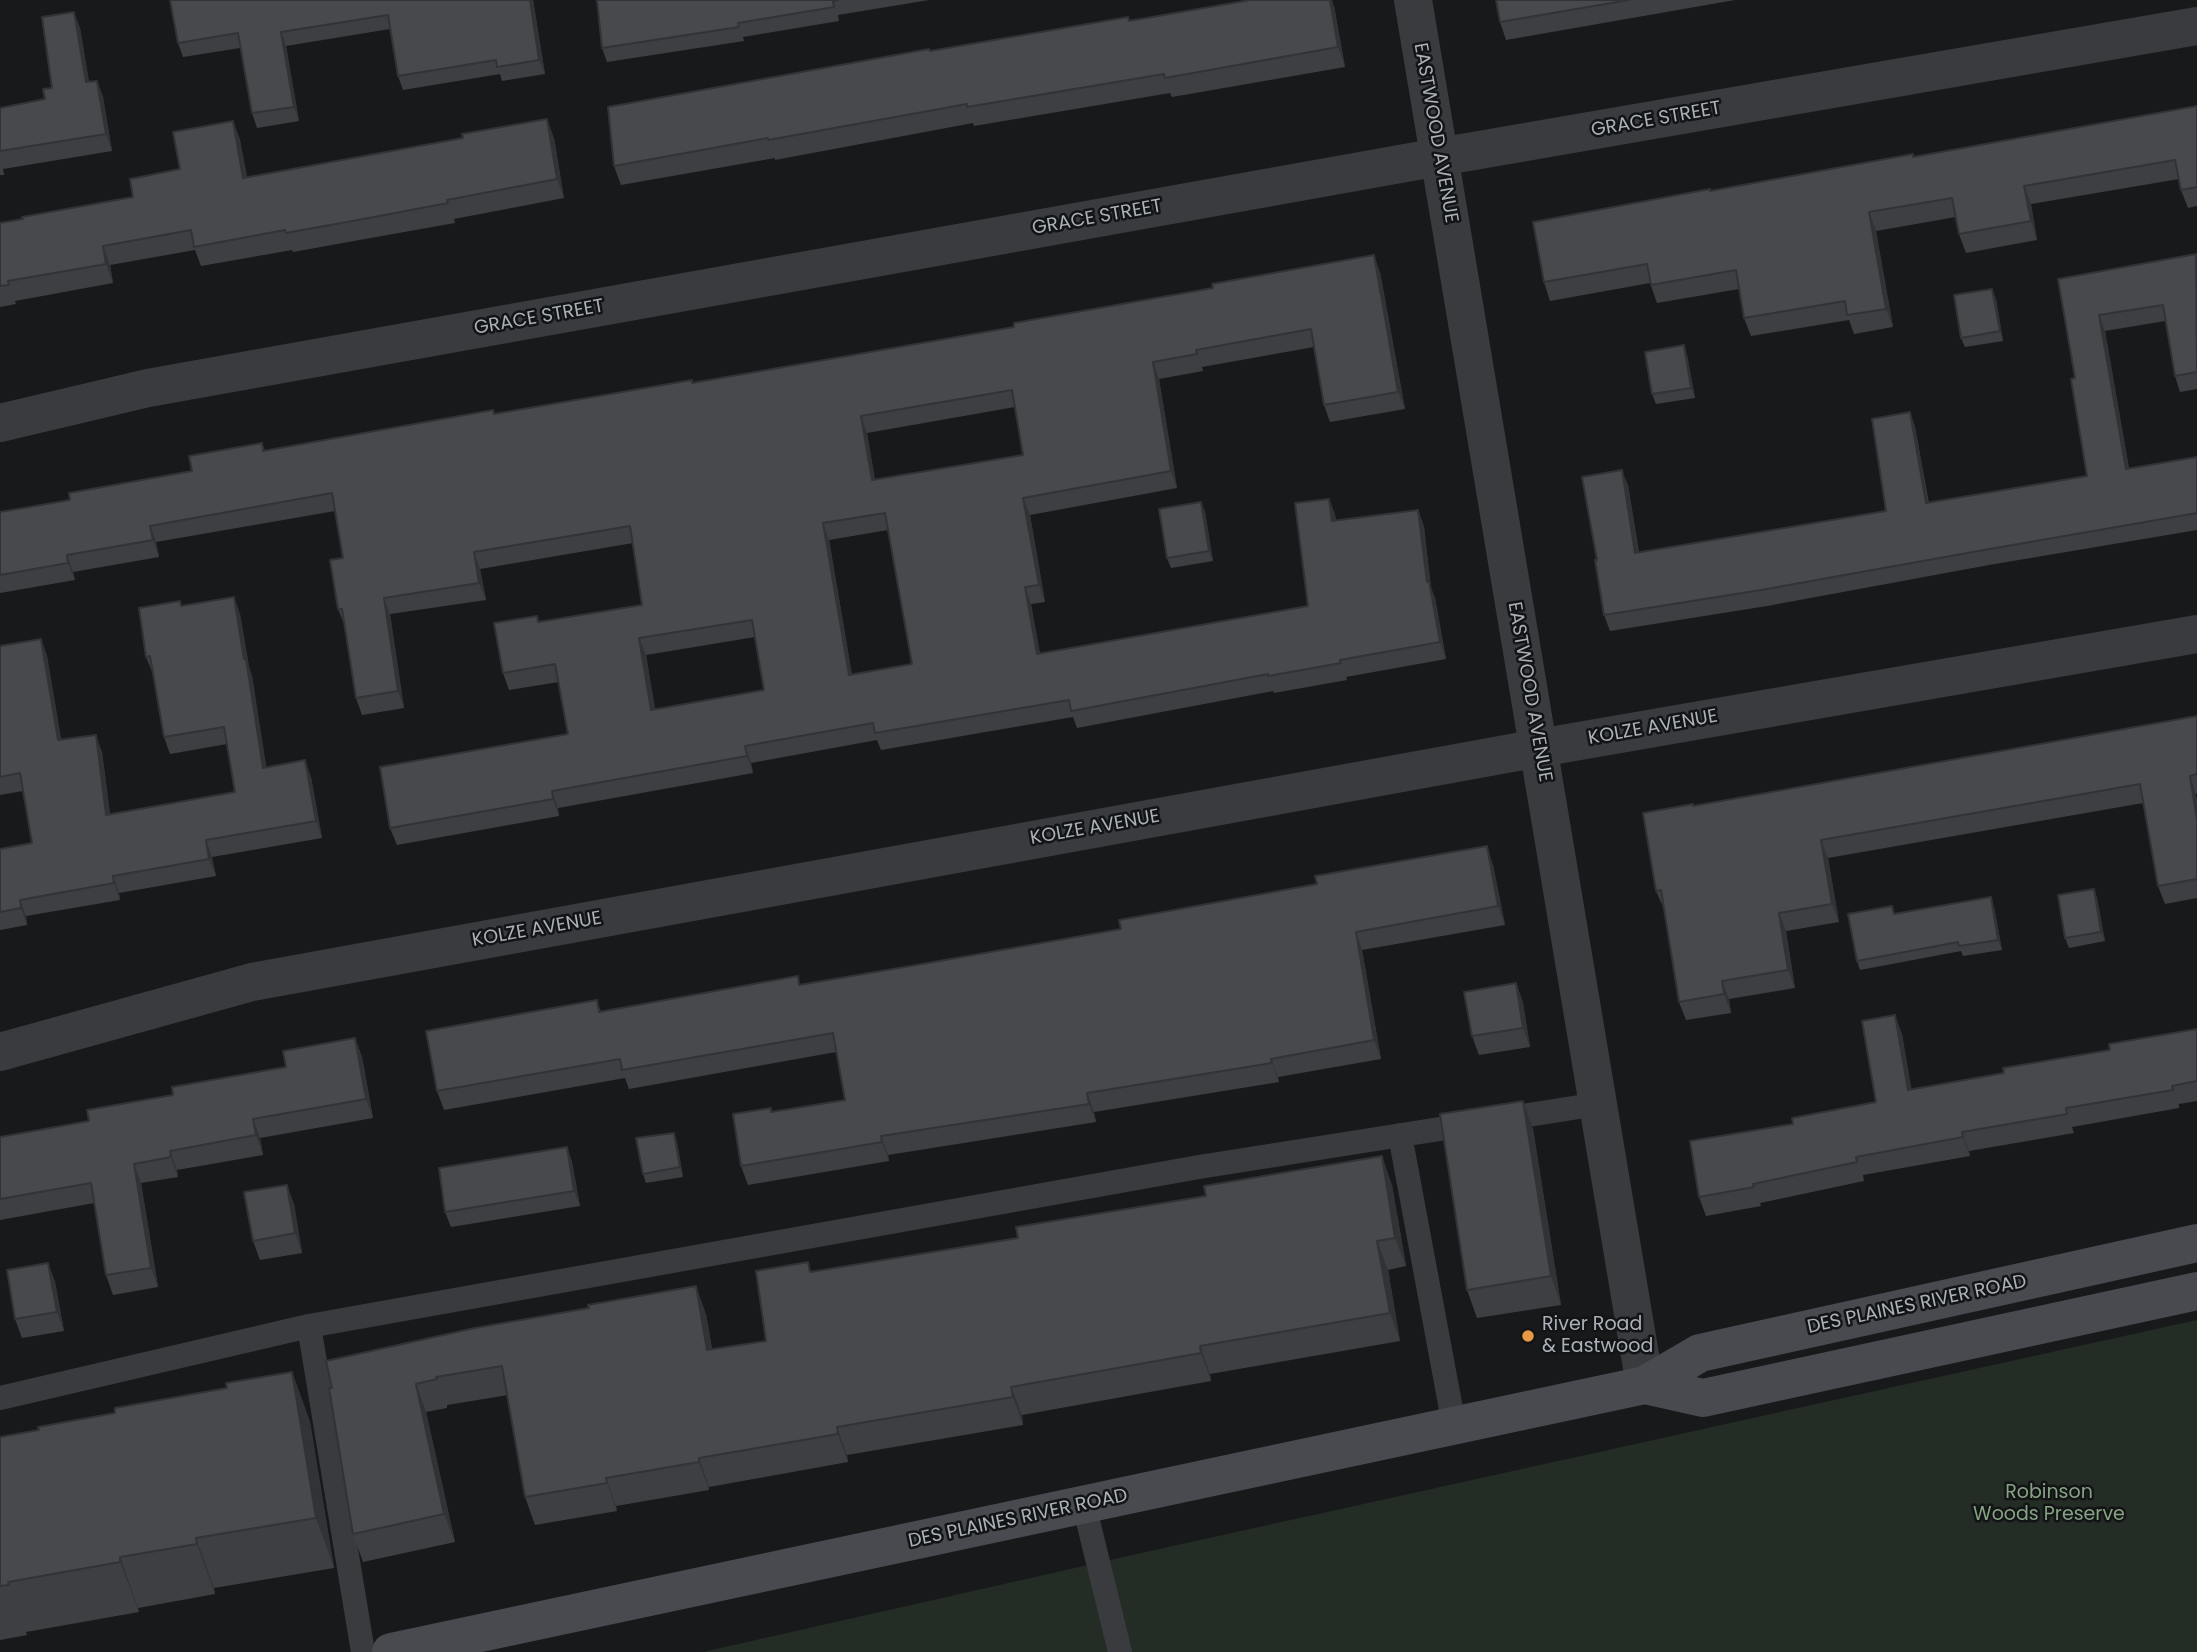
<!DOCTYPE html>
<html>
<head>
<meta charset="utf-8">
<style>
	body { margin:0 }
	canvas { display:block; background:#18191a }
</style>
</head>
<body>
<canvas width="2197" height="1652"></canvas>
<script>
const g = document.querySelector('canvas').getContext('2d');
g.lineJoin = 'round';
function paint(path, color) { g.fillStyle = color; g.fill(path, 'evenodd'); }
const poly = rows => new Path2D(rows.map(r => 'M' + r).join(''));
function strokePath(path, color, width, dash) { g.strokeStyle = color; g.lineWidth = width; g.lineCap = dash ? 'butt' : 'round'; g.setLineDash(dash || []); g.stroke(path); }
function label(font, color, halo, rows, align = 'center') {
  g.font = font + ' Poppins,sans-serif'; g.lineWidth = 5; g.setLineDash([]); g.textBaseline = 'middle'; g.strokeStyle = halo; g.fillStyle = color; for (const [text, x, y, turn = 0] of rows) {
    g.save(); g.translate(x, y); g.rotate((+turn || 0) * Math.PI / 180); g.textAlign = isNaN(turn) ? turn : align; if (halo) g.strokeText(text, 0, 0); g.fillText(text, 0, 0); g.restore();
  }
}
paint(poly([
	[2197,1320,2197,1652,703,1652,1137,1554]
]), '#242d25');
strokePath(poly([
	[1400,1135,1454,1425],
	[309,1326,363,1652],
	[0,1398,309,1326,1199,1167,1598,1104],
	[1084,1505,1120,1652]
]), '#393b3f', 24);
strokePath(poly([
	[1413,0,1645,1385],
	[0,423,148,388,1439,157,2197,26],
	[0,1052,252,982,1539,748,2197,634]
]), '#393b3f', 38);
strokePath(poly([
	[1645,1385,1703,1398,2197,1291],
	[391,1652,1645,1385,1700,1353,2197,1243]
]), '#484a4f', 38);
paint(poly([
	[170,0,536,0,533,0,545,74,502,81,500,74,403,90,398,76,390,29,286,46,299,121,257,128,252,113,240,48,183,57,178,43],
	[597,0,929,0,838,15,839,21,743,37,744,41,607,62,602,48],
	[1496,0,1735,0,1506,40,1500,22],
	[1334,6,1345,67,1172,97,1170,93,974,126,973,123,775,160,775,158,621,185,614,166,930,51,1129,21],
	[80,28,89,82,97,81,103,97,112,151,3,169,4,175,0,175,0,108,45,99,52,88],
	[2197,106,2197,206,2188,208,2181,190,2179,179,2031,204,2037,240,1966,253,1959,234,1956,217,1876,231,1893,327,1854,334,1849,320,1751,336,1744,318,1739,289,1657,303,1650,283,1550,301,1544,282,1710,191,1914,157],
	[233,121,240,140,247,177,554,138,564,198,454,219,455,223,365,239,293,252,292,250,201,266,195,250,110,265,113,283,15,301,16,304,0,307,0,223,133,197,180,169],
	[2197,256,2197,389,2180,392,2175,376,2165,321,2105,331,2129,469,2197,457,2197,530,1989,565,1767,606,1610,631,1604,615,1597,560,1628,485,1639,552,1886,511,1910,412,1915,427,1929,503,2087,476,2075,378,2058,279],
	[1380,272,1405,409,1330,422,1324,405,1314,347,1202,367,1203,371,1159,379,1177,488,1030,515,1045,602,1031,604,1040,654,1308,606,1329,499,1335,515,1336,521,1418,510,1424,527,1431,588,1435,598,1446,659,1346,677,1347,680,1274,693,1273,691,1077,728,1073,717,881,750,877,740,751,763,753,773,558,808,559,816,397,845,390,828,568,734,559,682,509,690,503,673,539,622,642,605,633,543,480,569,486,600,390,614,404,708,362,715,356,698,345,626,338,609,343,558,335,511,156,542,159,557,73,572,75,580,0,593,0,512,70,500,192,471,262,443,265,451],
	[1015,407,1023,455,875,480,867,433],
	[888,530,912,664,852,675,829,540],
	[755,637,764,690,655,709,646,655],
	[1996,299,2003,341,1965,347,1961,338],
	[1687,355,1695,398,1656,404,1652,394],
	[1201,502,1205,512,1213,561,1171,568,1167,558],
	[182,605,240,614,249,667,252,676,266,767,311,777,322,838,212,857,216,876,119,893,120,900,26,916,27,925,0,930,0,849,32,843,23,791,0,795,0,646,41,639,47,656,61,739,102,752,110,814,235,792,227,744,170,754,164,737,153,674,146,657],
	[2197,716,2197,793,2196,794,2197,898,2165,904,2158,886,2143,803,1828,858,1839,922,1786,931,1795,988,1729,999,1731,1013,1686,1020,1679,1002,1664,909,1656,891,1694,806],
	[1493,865,1505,925,1362,950,1381,1059,1278,1077,1279,1082,1094,1112,1096,1122,888,1155,889,1161,748,1185,741,1166,772,1112,845,1100,836,1052,629,1089,625,1078,444,1110,437,1091,597,1000,601,1012,801,985],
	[2094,889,2097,898,2105,941,2069,948,2065,938],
	[1994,907,2002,950,1963,956,1961,951,1860,970,1857,961,1895,913],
	[1516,983,1523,1003,1530,1047,1479,1055,1472,1036],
	[2197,1029,2197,1101,2179,1104,2179,1108,2072,1127,2074,1133,1969,1151,1970,1156,1863,1175,1864,1181,1760,1203,1761,1206,1706,1216,1699,1197,1793,1124,1876,1102,1902,1034,1911,1089,2004,1073,2110,1050],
	[355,1038,362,1057,373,1118,260,1138,263,1155,177,1170,178,1177,141,1183,158,1287,113,1295,106,1275,94,1203,0,1220,0,1137,89,1121,173,1095,286,1067],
	[1533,1129,1561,1305,1477,1318,1467,1290],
	[674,1133,677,1142,683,1177,646,1183,643,1174],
	[567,1147,572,1162,580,1206,451,1227,445,1212],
	[1392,1185,1406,1266,1388,1270,1400,1341,1210,1374,1211,1381,1022,1415,1023,1425,847,1455,848,1462,709,1487,709,1490,616,1506,617,1511,535,1525,525,1497,508,1395,447,1405,447,1408,426,1412,455,1542,363,1562,353,1534,329,1388,706,1314,712,1349,766,1341,812,1272],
	[294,1204,302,1253,260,1260,253,1241],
	[48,1263,55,1282,64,1331,22,1338,15,1319],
	[292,1372,310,1422,334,1568,214,1588,215,1594,138,1608,139,1612,26,1632,27,1635,0,1640,0,1437,39,1430,227,1388]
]), '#3d3f42');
paint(poly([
	[530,0,533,0,545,74,539,60],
	[1330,0,1332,0,1334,6,1345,67,1338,47],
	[74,12,80,28,92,99,86,82],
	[281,32,286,46,299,121,294,107],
	[97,81,103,97,112,151,106,134],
	[547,119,554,138,564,198,557,179],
	[233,121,240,140,250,197,243,178],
	[2024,186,2031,204,2037,240,2031,221],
	[1869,212,1876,231,1893,327,1886,309],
	[103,246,110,265,113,283,106,264],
	[1374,255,1380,272,1405,409,1398,392],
	[1992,289,1996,299,2003,341,2000,331],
	[2099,315,2105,331,2132,485,2126,469],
	[1684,345,1687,355,1695,398,1691,388],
	[1153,362,1159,379,1177,488,1171,471],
	[1910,412,1915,427,1931,519,1926,503],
	[861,416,867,433,878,497,872,480],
	[1622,470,1628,485,1641,569,1635,553],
	[1023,498,1030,515,1045,602,1039,585],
	[1329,499,1335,515,1338,538,1332,521],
	[1201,502,1205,512,1213,561,1209,551],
	[1418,510,1424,527,1431,588,1435,598,1446,659,1440,642,1427,582],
	[823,523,829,540,855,692,849,675],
	[150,526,156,542,159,557,153,540],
	[474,552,480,569,486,600,479,583],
	[67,555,73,572,75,580,68,563],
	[1025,587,1031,604,1043,671,1037,654],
	[234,597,240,614,249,667,252,676,269,784,263,768],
	[384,598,390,614,404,708,398,691],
	[639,638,646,655,658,727,651,710],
	[41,639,47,656,64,757,58,740],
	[96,735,102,752,112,832,106,815],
	[745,746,751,763,753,773,747,756],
	[305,760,311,777,322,838,316,821],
	[2190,776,2197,799,2197,820],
	[552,791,558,808,559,816,553,799],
	[206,840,212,857,216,876,209,859],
	[1821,840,1828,858,1839,922,1832,904],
	[1487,846,1493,865,1505,925,1498,906],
	[113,876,119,893,120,900,114,883],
	[2094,889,2097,898,2105,941,2101,932],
	[1991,897,1994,907,2002,950,1998,940],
	[20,900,26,916,27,925,21,908],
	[1779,913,1786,931,1795,988,1788,970],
	[1356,932,1362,950,1381,1059,1374,1040],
	[1722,981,1729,999,1731,1013,1724,994],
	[1516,983,1523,1003,1530,1047,1523,1028],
	[1895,1015,1902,1034,1915,1109,1908,1090],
	[355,1038,362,1057,373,1118,366,1099],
	[1271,1059,1278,1077,1279,1082,1272,1063],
	[1087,1093,1094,1112,1096,1122,1089,1104],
	[1523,1101,1533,1129,1561,1305,1551,1276],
	[253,1119,260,1138,263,1155,256,1135],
	[1962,1132,1969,1151,1970,1156,1963,1137],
	[674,1133,677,1142,683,1177,680,1167],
	[881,1136,888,1155,889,1161,882,1142],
	[567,1147,572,1162,580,1206,574,1191],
	[170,1151,177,1170,178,1177,171,1157],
	[1382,1156,1392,1185,1406,1266,1395,1238],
	[134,1164,141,1183,158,1287,151,1268],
	[287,1185,294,1204,302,1253,295,1233],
	[1377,1241,1388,1270,1400,1341,1390,1313],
	[48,1263,55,1282,64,1331,57,1312],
	[696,1286,706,1314,717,1378,707,1350],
	[1200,1346,1210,1374,1211,1381,1201,1353],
	[292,1372,310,1422,334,1568,316,1518],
	[416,1384,426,1412,455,1542,444,1514],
	[1011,1387,1022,1415,1023,1425,1013,1397],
	[837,1427,847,1455,848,1462,838,1434],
	[699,1458,709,1487,709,1490,699,1462],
	[606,1478,616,1506,617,1511,607,1483],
	[196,1538,214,1588,215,1594,197,1544],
	[120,1557,138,1608,139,1612,120,1562]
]), '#323336');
const building = poly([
	[170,0,530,0,539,60,497,67,496,60,398,76,388,15,281,32,294,107,252,113,238,33,178,43,170,0],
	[597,0,838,0,833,1,834,7,738,23,739,27,602,48,597,0],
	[1250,0,1330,0,1338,47,1165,78,1164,74,967,107,967,104,768,140,768,138,614,166,608,107,929,49,930,51,1128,17,1129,21,1250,0],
	[1496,0,1629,0,1500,22,1496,0],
	[74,12,86,82,97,81,106,134,0,151,0,108,45,99,43,89,52,88,42,17,74,12],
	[2197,106,2197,187,2181,190,2175,160,2024,186,2031,221,1959,234,1952,198,1869,212,1886,309,1847,315,1845,301,1744,318,1736,270,1651,285,1647,264,1544,282,1533,222,1710,189,1710,191,1913,154,1913,157,2197,106],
	[547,119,557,179,447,200,448,203,358,220,286,233,285,230,194,247,191,230,103,246,106,264,8,281,9,285,0,286,0,223,23,219,22,217,133,197,130,179,180,169,173,132,233,121,243,178,463,138,462,134,547,119],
	[2196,254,2197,372,2175,376,2163,305,2099,315,2126,469,2197,457,2197,513,1984,550,1761,590,1604,615,1595,560,1597,560,1582,477,1622,470,1635,553,1886,511,1872,419,1910,412,1926,503,2087,476,2071,379,2075,378,2058,279,2196,254],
	[1374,255,1398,392,1324,405,1311,329,1196,350,1197,354,1153,362,1171,471,1023,498,1039,585,1025,587,1037,654,1308,606,1295,503,1329,499,1332,521,1418,510,1427,582,1429,581,1440,642,1340,660,1341,663,1268,676,1268,674,1071,711,1069,700,875,733,873,723,745,746,747,756,552,791,553,799,390,828,380,767,568,734,555,664,503,673,494,623,537,616,538,622,642,605,630,526,474,552,479,583,384,598,398,691,356,698,342,609,338,609,330,560,343,558,332,493,150,526,153,540,67,555,68,563,0,575,0,512,70,500,69,493,192,471,189,456,262,443,263,451,493,410,494,414,692,380,692,383,1014,327,1014,323,1213,288,1212,284,1374,255],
	[1012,390,1023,455,872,480,861,416,1012,390],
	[885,513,912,664,849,675,823,523,885,513],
	[752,620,764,690,651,710,639,638,752,620],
	[1992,289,2000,331,1961,338,1954,295,1992,289],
	[1684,345,1691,388,1652,394,1645,352,1684,345],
	[1201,502,1209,551,1167,558,1159,509,1201,502],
	[234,597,244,659,246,659,263,768,305,760,316,821,206,840,209,859,113,876,114,883,20,900,21,908,0,912,0,849,32,843,20,773,0,777,0,646,41,639,58,740,96,735,106,815,235,792,224,727,164,737,150,656,146,657,139,608,180,601,181,606,234,597],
	[2197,716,2197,774,2190,776,2197,820,2197,879,2158,886,2140,784,1821,840,1832,904,1779,913,1788,970,1722,981,1724,994,1679,1002,1661,890,1656,891,1643,813,1693,804,1693,806,2197,716],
	[1487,846,1498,906,1356,932,1374,1040,1271,1059,1272,1063,1087,1093,1089,1104,881,1136,882,1142,741,1166,733,1114,771,1108,771,1112,845,1100,833,1033,622,1070,620,1059,437,1091,426,1031,597,1000,599,1012,798,976,799,985,928,963,1121,929,1119,920,1317,884,1315,876,1487,846],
	[2094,889,2101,932,2065,938,2058,895,2094,889],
	[1991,897,1998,940,1959,946,1958,942,1857,961,1848,914,1892,906,1894,914,1991,897],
	[1516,983,1523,1028,1472,1036,1464,992,1516,983],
	[1895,1015,1908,1090,2004,1073,2003,1068,2110,1050,2109,1044,2197,1029,2197,1081,2172,1086,2173,1090,2066,1108,2067,1114,1962,1132,1963,1137,1856,1157,1857,1162,1753,1184,1754,1187,1699,1197,1690,1141,1793,1124,1792,1118,1876,1102,1862,1021,1895,1015],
	[355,1038,366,1099,253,1119,256,1135,170,1151,171,1157,134,1164,151,1268,106,1275,91,1183,0,1199,0,1137,89,1121,87,1110,173,1095,172,1087,286,1067,283,1051,355,1038],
	[1523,1101,1551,1276,1467,1290,1440,1114,1523,1101],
	[674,1133,680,1167,643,1174,636,1138,674,1133],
	[567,1147,574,1191,445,1212,439,1168,567,1147],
	[1382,1156,1395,1238,1377,1241,1390,1313,1200,1346,1201,1353,1011,1387,1013,1397,837,1427,838,1434,699,1458,699,1462,606,1478,607,1483,525,1497,502,1366,436,1377,437,1379,416,1384,444,1514,353,1534,329,1388,332,1388,326,1361,475,1328,589,1308,588,1305,696,1286,707,1350,766,1341,756,1271,808,1262,810,1272,1018,1238,1016,1227,1206,1196,1204,1186,1382,1156],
	[287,1185,295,1233,253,1241,244,1192,287,1185],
	[48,1263,57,1312,15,1319,7,1270,48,1263],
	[292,1372,316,1518,196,1538,197,1544,120,1557,120,1562,8,1582,9,1585,0,1586,0,1437,39,1430,38,1427,115,1413,115,1408,227,1388,226,1383,292,1372]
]);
paint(building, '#47494d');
strokePath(building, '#323336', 2);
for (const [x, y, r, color] of [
	[1528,1336,7,"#e79a43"]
]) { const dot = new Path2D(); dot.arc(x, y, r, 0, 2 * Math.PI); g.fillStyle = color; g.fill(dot); strokePath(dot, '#131415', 2.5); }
label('19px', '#abb1b9', '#131415', [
	["GRACE STREET",1656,120,-10],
	["EASTWOOD AVENUE",1435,133,80],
	["GRACE STREET",1097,218,-10],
	["GRACE STREET",539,318,-10],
	["EASTWOOD AVENUE",1529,692,80],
	["KOLZE AVENUE",1653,728,-10],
	["KOLZE AVENUE",1095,828,-10],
	["KOLZE AVENUE",537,930,-10],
	["DES PLAINES RIVER ROAD",1917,1305,-12],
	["DES PLAINES RIVER ROAD",1018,1519,-12]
]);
label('19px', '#abb1b9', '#131415', [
	["River Road",1542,1325],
	["& Eastwood",1542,1347]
], 'left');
label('19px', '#86a384', '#131415', [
	["Robinson",2049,1493],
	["Woods Preserve",2049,1515]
]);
</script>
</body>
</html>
